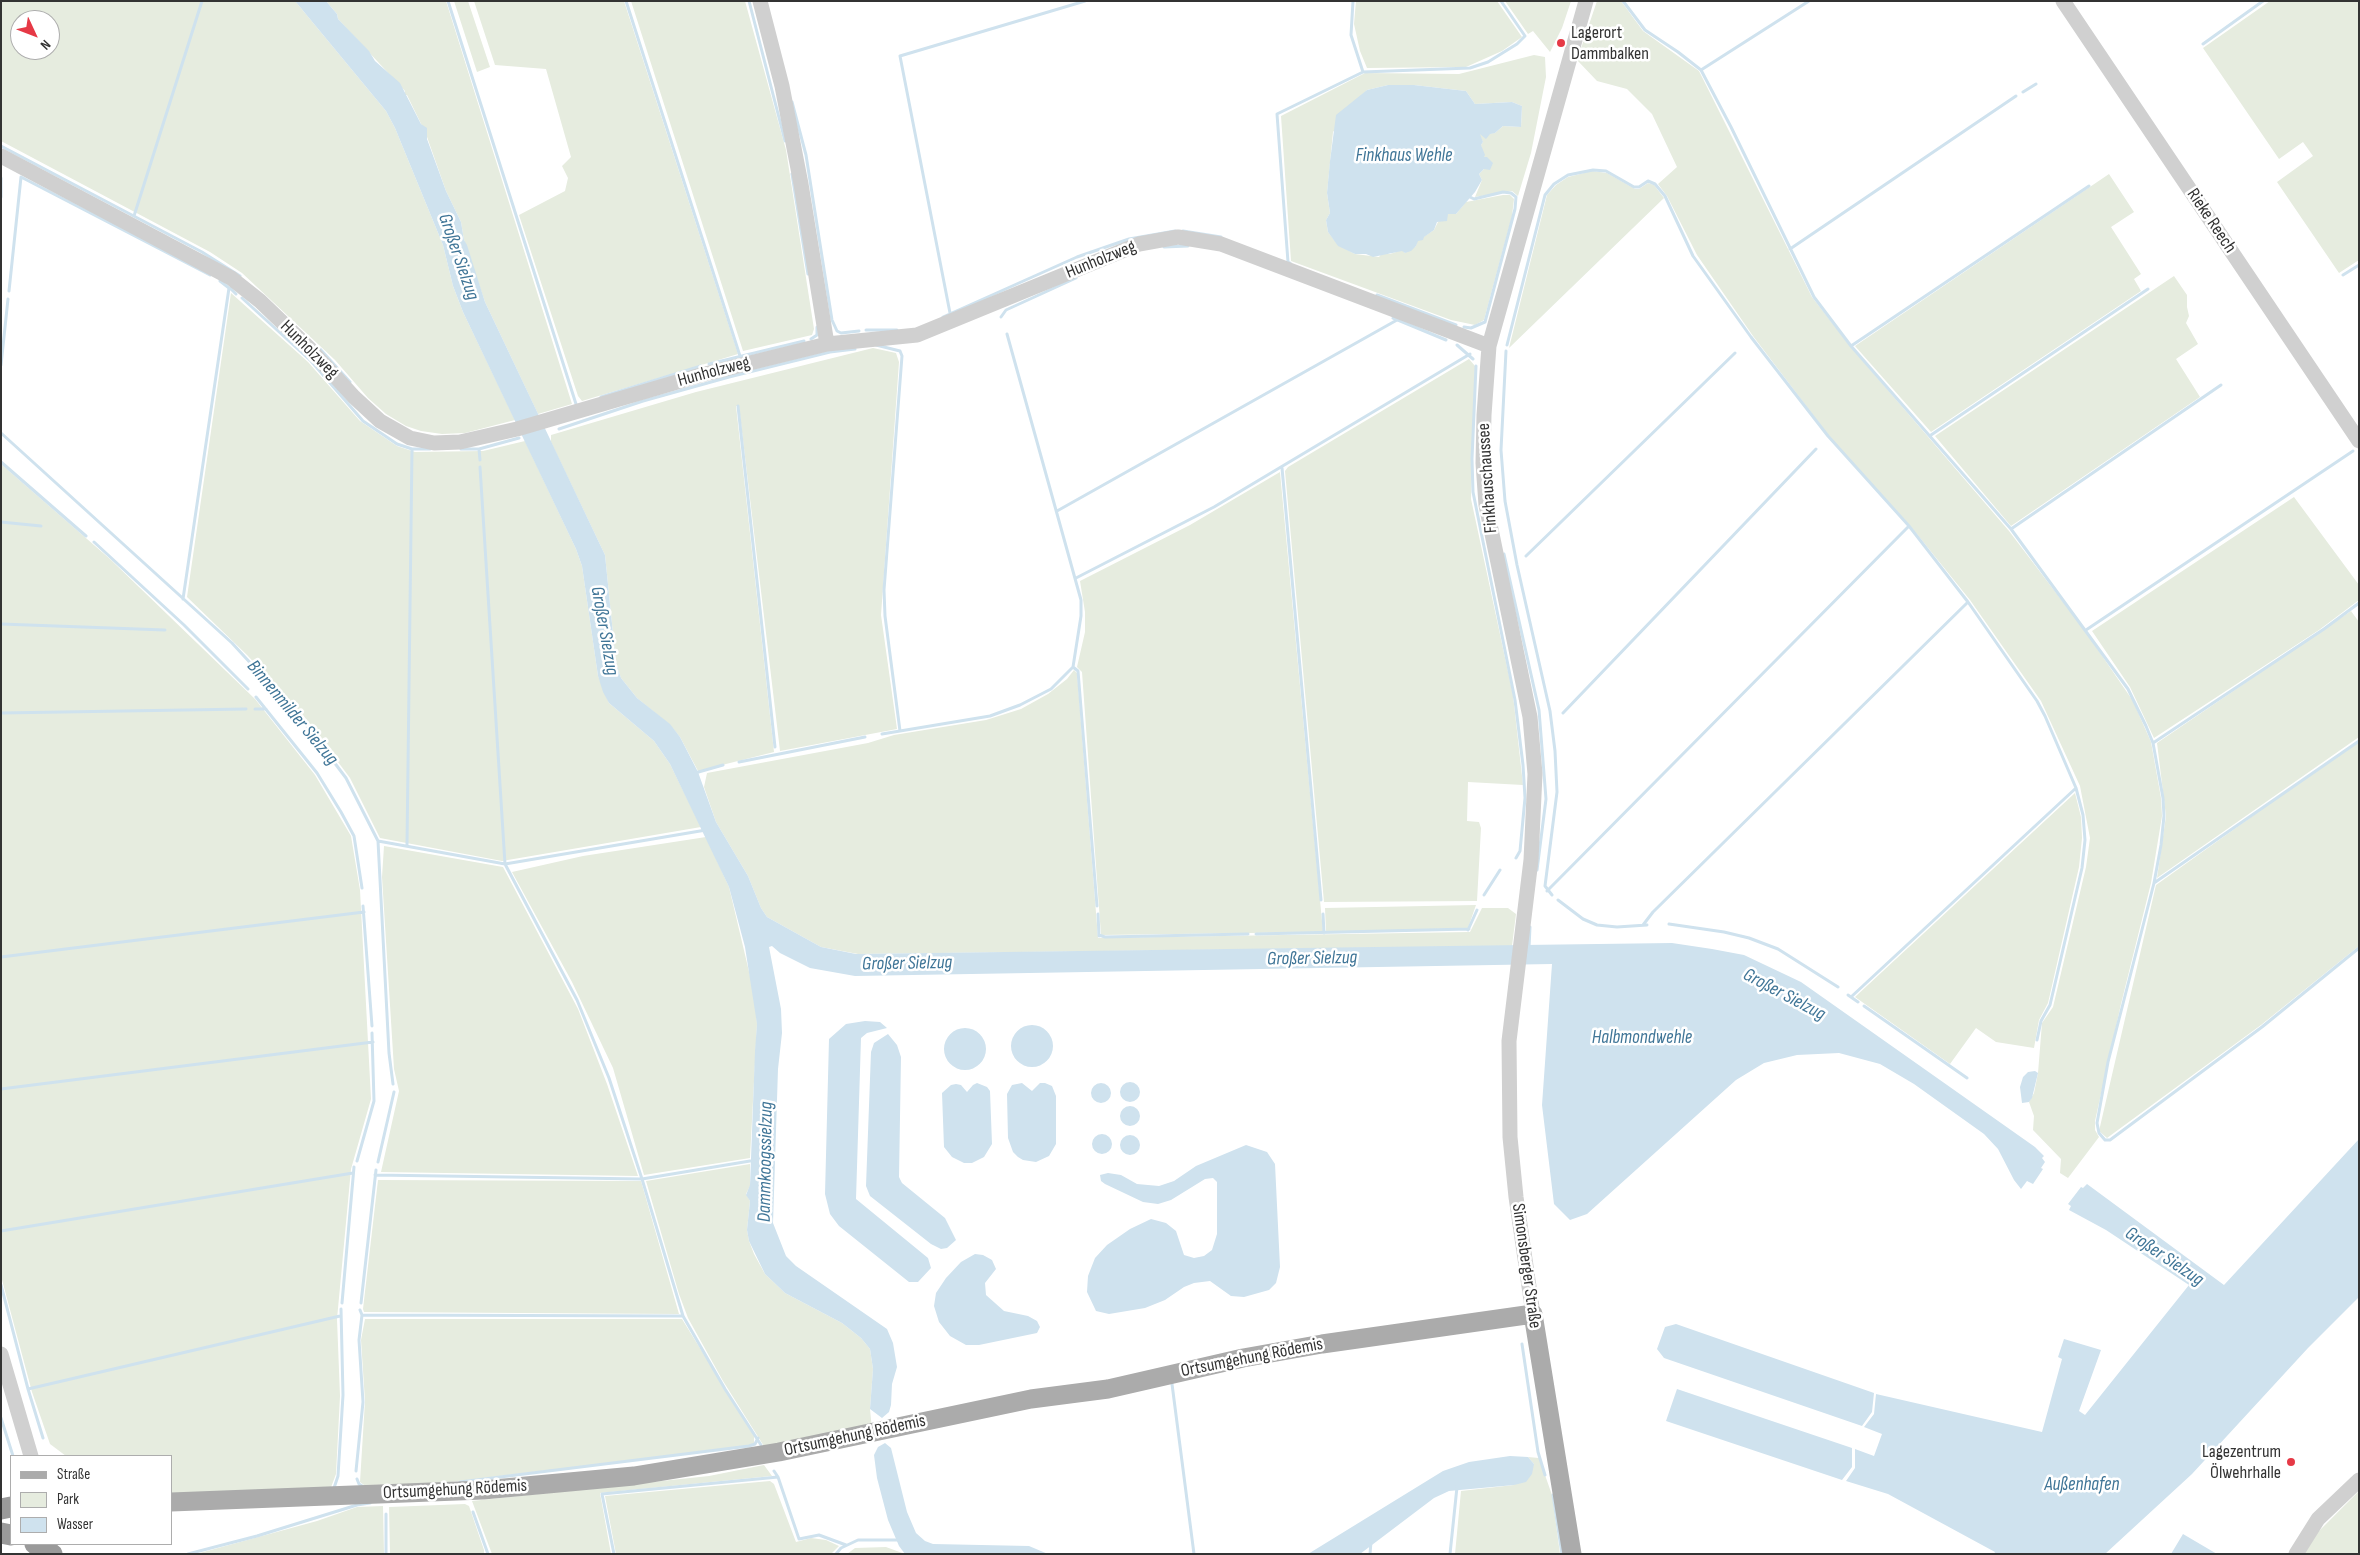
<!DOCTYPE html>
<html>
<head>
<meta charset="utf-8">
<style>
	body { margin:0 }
	#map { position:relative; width:2360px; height:1555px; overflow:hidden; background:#fff; font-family:"Sofia Sans Condensed",sans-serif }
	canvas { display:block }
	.frame { position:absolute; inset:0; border:2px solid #333; pointer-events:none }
	.legend { position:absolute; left:10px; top:1455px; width:162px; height:90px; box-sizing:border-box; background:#fff; border:1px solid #adadad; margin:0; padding:6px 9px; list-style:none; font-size:15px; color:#333 }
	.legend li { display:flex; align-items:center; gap:10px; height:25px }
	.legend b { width:25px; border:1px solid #adadad }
	.north { position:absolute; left:10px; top:10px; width:50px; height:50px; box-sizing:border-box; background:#fff; border:1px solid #adadad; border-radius:50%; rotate:133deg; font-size:14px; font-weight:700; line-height:20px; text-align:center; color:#333 }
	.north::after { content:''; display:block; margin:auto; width:18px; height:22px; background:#e63946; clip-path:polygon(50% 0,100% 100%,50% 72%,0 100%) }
</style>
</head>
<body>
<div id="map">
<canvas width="2360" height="1555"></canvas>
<div class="frame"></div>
<ul class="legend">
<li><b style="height:6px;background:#ababab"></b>Straße</li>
<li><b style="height:14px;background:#e6ecdf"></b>Park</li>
<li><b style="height:14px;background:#cfe2ee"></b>Wasser</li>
</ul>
<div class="north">N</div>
</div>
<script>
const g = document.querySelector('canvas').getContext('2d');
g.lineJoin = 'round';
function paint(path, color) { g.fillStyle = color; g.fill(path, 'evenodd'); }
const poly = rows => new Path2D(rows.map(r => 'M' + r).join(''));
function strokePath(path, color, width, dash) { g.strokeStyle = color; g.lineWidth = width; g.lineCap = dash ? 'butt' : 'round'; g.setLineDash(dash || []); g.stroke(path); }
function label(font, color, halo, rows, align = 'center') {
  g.font = font + ' "Sofia Sans Condensed",sans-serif'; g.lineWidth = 5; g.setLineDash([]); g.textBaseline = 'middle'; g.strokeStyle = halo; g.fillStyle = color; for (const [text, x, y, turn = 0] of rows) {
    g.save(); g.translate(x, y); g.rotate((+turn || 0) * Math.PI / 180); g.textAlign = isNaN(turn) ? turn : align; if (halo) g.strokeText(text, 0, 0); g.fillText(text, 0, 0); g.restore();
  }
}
paint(poly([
	[1,1,295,1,386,111,395,128,443,245,453,286,463,312,515,420,465,433,442,434,421,431,406,426,386,414,368,398,335,360,242,273,210,252,1,141],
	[20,20,50,20,50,50,20,50],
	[326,1,446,1,572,404,538,414,485,302,464,240,461,222,446,191,426,134,407,95,404,95,405,91,338,19,337,14],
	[454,1,468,1,490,67,477,72],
	[474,1,624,1,738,354,582,401,578,396,519,215,565,191,568,178,562,166,571,157,546,69,495,65],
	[631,1,745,1,786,150,814,329,812,335,743,351],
	[1356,1,1497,1,1522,37,1502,51,1466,67,1367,68,1360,51,1354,24],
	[1505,1,1571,1,1562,28,1550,52,1533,31,1528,34],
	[1597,1,1621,1,1643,31,1699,71,1812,297,1850,346,2009,531,2085,631,2133,701,2151,742,2161,798,2162,816,2151,883,2121,1004,2095,1121,2095,1130,2099,1137,2068,1178,2060,1173,2061,1159,2033,1130,2034,1116,2029,1102,2034,1093,2038,1073,2042,1023,2053,1007,2086,867,2090,838,2080,786,2041,701,1970,600,1912,528,1829,436,1753,336,1697,255,1667,196,1658,184,1677,167,1652,114,1627,89,1597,81,1577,60],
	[2270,1,2359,1,2359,260,2339,273,2277,182,2313,156,2303,142,2279,159,2203,48],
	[1534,55,1545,57,1546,77,1531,153,1518,196,1512,191,1475,197,1482,180,1479,174,1484,169,1481,145,1483,142,1479,134,1495,133,1503,126,1521,127,1522,106,1512,102,1475,104,1466,91,1414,85,1388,85,1367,90,1333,132,1327,193,1330,213,1326,220,1328,232,1338,245,1355,254,1379,257,1382,253,1390,254,1402,250,1405,253,1416,246,1417,241,1434,230,1438,222,1447,214,1456,214,1466,202,1503,195,1510,195,1514,199,1512,216,1484,320,1475,325,1451,320,1291,261,1281,116,1365,73,1459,74],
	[1592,171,1607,173,1635,189,1639,189,1648,183,1654,185,1664,198,1509,348,1547,195,1556,185,1568,177],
	[2109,174,2134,212,2111,227,2141,274,2134,279,2141,291,1931,432,1855,346],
	[2174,276,2187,295,2187,307,2189,316,2186,323,2198,344,2176,359,2200,397,2011,526,1935,436],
	[231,293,308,362,360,421,397,446,415,452,483,451,525,441,576,549,582,566,598,676,609,703,654,741,670,764,701,827,502,861,380,838,350,778,302,714,247,655,187,597],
	[873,348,896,353,899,362,881,615,897,729,780,751,739,406,736,406,774,752,698,771,680,737,670,725,637,698,621,678,616,663,605,555,551,442,551,435,696,392],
	[1469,359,1475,366,1471,499,1513,695,1523,785,1468,782,1467,821,1479,822,1481,828,1477,901,1324,902,1285,471,1288,467],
	[1,464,110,559,255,699,315,775,351,836,360,890,371,1099,351,1169,337,1319,340,1396,336,1474,330,1490,171,1497,171,1456,66,1456,50,1444,32,1392,1,1276],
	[1280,472,1323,932,1101,935,1082,672,1077,667,1085,632,1085,612,1080,581,1190,525],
	[2294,497,2359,585,2359,600,2319,630,2154,738,2130,687,2092,631],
	[2351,611,2359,622,2359,737,2157,878,2166,816,2157,743],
	[1074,670,1077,673,1098,938,1470,932,1482,908,1508,908,1516,914,1512,946,858,954,821,947,767,917,761,908,748,876,716,822,704,787,707,773,868,743,894,735,986,720,1021,709,1048,694,1067,679],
	[2359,740,2359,946,2261,1025,2107,1138,2099,1131,2156,885],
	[2075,793,2081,817,2082,838,2079,867,2048,1003,2039,1020,2034,1048,1996,1042,1976,1028,1950,1064,1855,997],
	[706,837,729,887,755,997,757,1024,750,1158,644,1175,613,1068,572,982,512,872,583,856],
	[384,846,503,867,578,1009,607,1084,638,1176,381,1172,399,1091,394,1069,382,877],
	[1476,905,1468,928,1326,932,1325,908],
	[750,1164,750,1186,746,1194,750,1201,747,1230,749,1241,754,1254,765,1274,785,1293,842,1323,861,1338,870,1349,873,1369,870,1409,872,1430,767,1451,723,1381,688,1318,679,1294,646,1181],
	[378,1180,641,1181,679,1314,364,1312,363,1309],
	[365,1319,682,1319,754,1436,754,1443,749,1446,433,1484,364,1485,360,1482,365,1401,361,1340],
	[1528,1457,1539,1458,1552,1495,1560,1554,1455,1554,1461,1491,1514,1485,1534,1464],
	[764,1465,772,1476,600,1493,611,1554,492,1554,472,1501,709,1476],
	[770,1481,774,1484,796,1542,811,1538,826,1540,839,1546,831,1554,616,1554,605,1496],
	[2359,1491,2359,1554,2303,1554,2311,1539],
	[465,1504,469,1506,484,1550,484,1554,390,1554,389,1507],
	[383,1506,384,1554,196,1554,317,1521,357,1507],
	[886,1547,905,1554,847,1554,855,1548]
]), '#e6ecdf');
paint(poly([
	[295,1,326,1,337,14,338,19,369,51,375,61,400,83,421,124,427,128,427,139,446,191,461,222,464,240,467,245,485,302,605,555,616,663,621,678,637,698,670,724,680,737,698,772,716,822,748,876,761,908,767,917,821,947,856,954,1672,943,1712,949,1744,955,1801,982,2035,1147,2044,1156,2042,1158,2045,1162,2041,1168,2043,1169,2033,1184,2027,1181,2021,1189,2014,1180,1998,1149,1984,1134,1914,1084,1880,1064,1839,1053,1797,1055,1764,1063,1736,1080,1587,1214,1570,1220,1554,1204,1542,1105,1552,964,855,976,810,968,780,953,772,946,769,947,781,1009,782,1033,778,1069,773,1223,786,1256,796,1266,887,1329,893,1343,897,1367,892,1384,891,1405,889,1412,882,1418,870,1409,873,1369,870,1349,861,1338,842,1323,785,1293,765,1274,749,1241,747,1230,750,1201,746,1195,750,1185,755,1051,757,1024,745,947,729,887,670,764,654,741,609,703,603,692,598,676,582,566,576,549,463,312,453,286,443,245,395,128,386,111],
	[1388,85,1414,85,1466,91,1475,104,1512,102,1522,106,1521,127,1503,126,1495,133,1490,134,1486,139,1480,134,1483,142,1481,145,1485,155,1484,157,1487,157,1493,163,1490,170,1484,169,1479,174,1482,180,1475,192,1456,214,1448,214,1447,221,1437,222,1434,230,1424,237,1423,240,1418,241,1416,246,1411,251,1405,253,1402,251,1373,257,1366,254,1355,254,1338,246,1328,232,1326,220,1330,213,1327,193,1330,161,1336,115,1367,90],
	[865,1021,880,1022,887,1028,867,1033,861,1038,856,1199,928,1258,931,1268,918,1282,909,1282,839,1226,830,1214,825,1194,829,1039,846,1024],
	'1011 1046a21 21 0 1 1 42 0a21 21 0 1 1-42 0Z',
	'944 1049a21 21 0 1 1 42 0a21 21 0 1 1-42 0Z',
	[888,1034,897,1045,901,1057,899,1177,902,1183,945,1218,956,1240,947,1248,941,1249,931,1244,870,1196,866,1186,871,1052,874,1043],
	[2035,1071,2038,1073,2032,1098,2029,1102,2022,1103,2020,1087,2023,1077,2028,1072],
	'1120 1092a10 10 0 1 1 20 0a10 10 0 1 1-20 0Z',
	'1091 1093a10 10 0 1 1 20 0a10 10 0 1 1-20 0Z',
	[977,1083,987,1087,990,1091,992,1144,984,1157,972,1163,964,1163,952,1157,944,1147,942,1093,951,1085,956,1084,961,1085,967,1092,973,1085],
	[1022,1083,1032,1091,1040,1083,1045,1083,1052,1086,1056,1096,1056,1144,1049,1156,1036,1162,1023,1160,1018,1157,1013,1152,1008,1138,1007,1094,1012,1085],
	'1120 1116a10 10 0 1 1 20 0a10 10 0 1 1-20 0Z',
	'1092 1144a10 10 0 1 1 20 0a10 10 0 1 1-20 0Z',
	'1120 1145a10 10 0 1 1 20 0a10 10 0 1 1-20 0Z',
	[2359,1139,2359,1297,2308,1348,2192,1474,2105,1554,1994,1554,1995,1552,1888,1494,1846,1481,1855,1468,1855,1449,1874,1456,1882,1434,1864,1427,1874,1414,1876,1394,2042,1432,2062,1359,2058,1357,2064,1339,2101,1350,2079,1411,2085,1415,2189,1285,2106,1230,2069,1210,2071,1206,2068,1204,2081,1187,2083,1188,2087,1184,2224,1285],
	[1246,1145,1267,1152,1275,1164,1280,1267,1276,1283,1269,1290,1244,1297,1231,1296,1210,1281,1194,1283,1184,1287,1165,1300,1145,1308,1109,1314,1096,1311,1087,1292,1088,1276,1095,1258,1107,1245,1130,1229,1151,1219,1166,1223,1176,1231,1184,1255,1194,1258,1204,1256,1212,1250,1217,1234,1217,1182,1213,1178,1205,1179,1171,1200,1158,1204,1143,1202,1105,1184,1101,1181,1100,1175,1108,1173,1121,1175,1137,1184,1159,1186,1174,1181,1196,1166],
	[975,1254,983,1255,992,1260,996,1269,985,1283,986,1295,1004,1311,1028,1316,1037,1321,1040,1327,1037,1333,979,1345,966,1345,950,1336,939,1322,934,1306,936,1293,946,1278,961,1262],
	[1676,1324,1874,1393,1872,1412,1862,1426,1664,1358,1657,1349,1665,1327],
	[1677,1389,1852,1448,1852,1467,1842,1480,1666,1421],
	[885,1443,891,1448,907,1512,916,1533,925,1541,933,1544,1029,1546,1048,1554,905,1554,899,1546,888,1520,877,1478,874,1455,878,1447],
	[1510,1456,1528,1457,1534,1464,1532,1474,1526,1482,1514,1485,1449,1491,1434,1498,1360,1554,1308,1554,1443,1471,1469,1462],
	[2183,1534,2217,1554,2171,1554]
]), '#cfe2ee');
strokePath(poly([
	[448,1,576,404],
	[626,1,740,356],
	[749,1,785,141],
	[1623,1,1645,30,1678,52,1701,70,1731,127,1814,297,1851,346,2011,529,2128,689,2146,726,2153,743,2163,798,2164,816,2161,845,2154,883,2108,1062,2097,1123,2099,1133,2105,1140,2110,1140,2262,1027,2359,948],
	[2203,44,2263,1],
	[1701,70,1809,1],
	[1363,72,1470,68,1488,62,1517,44,1525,36,1501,1],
	[2023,92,2036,84],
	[792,102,806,155,832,320,837,331,841,333,859,331],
	[1,146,202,252,240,276],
	[792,174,808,274],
	[1,178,1,197],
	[134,216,202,1],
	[1183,231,1221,237],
	[1164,247,1188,246],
	[1790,249,2016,96],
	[1290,263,1288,262,1277,114,1363,72,1351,35,1353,1],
	[2343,275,2359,265],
	[230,288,236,294],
	[9,291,21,177,210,275],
	[1377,295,1456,325],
	[242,298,311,361,363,421,397,444,412,449,430,449],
	[950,313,900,56,1085,1],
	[943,317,1077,257,1129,239,1175,231],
	[1001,317,1006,310,1076,278],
	[1393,318,1446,340],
	[1464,327,1471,328,1485,322,1515,209,1516,197,1511,193,1503,192,1474,199,1470,197],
	[866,330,897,330],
	[811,339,817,335,817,327],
	[876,345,900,351,902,356,884,590,885,616,900,731],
	[1457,345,1473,359],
	[1507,345,1545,195,1554,184,1568,175,1593,170,1606,171,1634,187,1639,187,1648,181,1655,184,1665,196,1693,256,1751,337,1828,436,1909,526,1968,602,2037,701,2045,716,2076,788,2083,815,2085,840,2082,868,2050,1005,2041,1021,2037,1040],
	[1851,346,2089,186],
	[320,349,350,382],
	[1506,351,1501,450,1505,501,1517,565,1550,711,1555,751,1557,792,1545,886,1552,895],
	[709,364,804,341],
	[1,365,8,299],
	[1476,366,1472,459,1473,492,1515,700,1523,765,1525,798,1520,851,1516,858],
	[601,397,701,366],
	[738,406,775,747],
	[559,429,643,401,729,377,830,352,855,349],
	[1,433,232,643,300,717,346,778,378,841,505,864,706,830],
	[1931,435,2148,289],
	[461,449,479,449,519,438],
	[479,449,480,460],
	[1,462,86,536],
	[1282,468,1321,900],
	[1057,511,1397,320],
	[1,522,41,526],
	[2011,529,2221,385],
	[94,542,184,625,248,689],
	[1504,554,1539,710,1546,799,1537,870],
	[1526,556,1735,353],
	[1076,578,1214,507,1470,354],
	[183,599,229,288,220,281],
	[1,624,165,630],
	[2086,630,2353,451],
	[1073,667,1078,671,1097,906],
	[256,697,317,773,341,812,354,836,362,888],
	[255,709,266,709],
	[1,713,246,709],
	[1563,713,1816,449],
	[882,734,990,716,1020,705,1051,689,1073,667,1081,616,1081,600,1007,334],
	[2153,743,2324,629,2359,603],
	[739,762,865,737],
	[695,773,723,765],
	[378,841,389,1053,393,1084],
	[407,845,412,449],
	[2154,883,2359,741],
	[1547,891,1909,526],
	[1484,895,1500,870],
	[1558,900,1583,919,1597,925,1617,927,1647,925],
	[363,906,372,1026],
	[1098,914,1099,936],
	[1323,914,1324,933],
	[1669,924,1724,932,1749,938,1778,949,1838,987],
	[1643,925,1653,912,1968,602],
	[1468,930,1477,910],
	[1256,934,1469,929],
	[1099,935,1105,937,1248,934],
	[1529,948,1530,927],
	[1,957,364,912],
	[1848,995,1858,1002],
	[1851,997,2076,788],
	[1864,1006,1967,1078],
	[1,1089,373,1042],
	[357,1161,374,1101,372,1033],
	[750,1161,642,1179,683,1316,725,1389,761,1445],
	[378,1162,394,1092],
	[375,1175,642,1179,609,1078,577,1000,505,864,480,467],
	[1,1231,353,1173],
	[1,1285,28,1389,340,1316],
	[342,1303,354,1167],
	[361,1303,376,1170],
	[362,1315,683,1316],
	[1522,1344,1538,1452,1545,1475],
	[1172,1384,1194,1554],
	[28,1389,43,1438],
	[1,1418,13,1456],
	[356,1471,363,1402,359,1340,362,1315,360,1310],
	[774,1471,778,1477],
	[357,1479,359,1484,364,1487],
	[460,1482,749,1446,755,1444,758,1438],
	[334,1488,338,1476,343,1395,341,1309],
	[1553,1495,1562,1554],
	[473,1512,488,1554],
	[386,1514,386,1554],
	[188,1554,257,1536,357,1505,370,1503],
	[614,1554,602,1494,778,1477,799,1539,819,1535,846,1545],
	[836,1554,841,1548,858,1540,901,1540],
	[1370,1554,1371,1542],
	[1450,1554,1457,1487]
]), '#cfe2ee', 3);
strokePath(poly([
	[760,1,782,86,801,184,827,344],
	[2063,1,2359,441],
	[1,156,231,278,260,301,310,349,354,397,380,421,410,438,434,443,460,442,517,429,701,375,827,344,917,335,1139,244,1178,237,1221,244,1489,346],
	[1533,1314,1516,1197,1510,1137,1509,1041,1531,860,1535,774,1530,717,1486,505,1483,463,1484,415,1489,346,1586,1],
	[1,1354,31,1456],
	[2296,1554,2318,1519,2359,1480]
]), '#d0d0d0', 15);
strokePath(poly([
	[171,1502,483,1490,634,1476,779,1452,1031,1399,1108,1389,1243,1358,1322,1344,1533,1314,1572,1554]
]), '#ababab', 19);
strokePath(poly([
	[1,1509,11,1507],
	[1,1533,11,1535],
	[35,1544,52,1554]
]), '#9a9a9a', 21);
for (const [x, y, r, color] of [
	[1561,43,5,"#e63946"],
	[2291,1462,5,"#e63946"]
]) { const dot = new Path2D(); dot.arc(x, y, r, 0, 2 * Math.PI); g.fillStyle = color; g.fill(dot); strokePath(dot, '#fff', 2); }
label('18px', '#333', '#fff', [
	["Lagerort",1571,33],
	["Dammbalken",1571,54],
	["Lagezentrum",2281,1452,"right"],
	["Ölwehrhalle",2281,1473,"right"]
], 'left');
label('18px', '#333', '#fff', [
	["Rieke Reech",2211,221,56],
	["Hunholzweg",1101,260,-22],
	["Hunholzweg",309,350,45],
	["Hunholzweg",714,372,-15],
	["Finkhauschaussee",1488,478,-94],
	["Simonsberger Straße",1526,1266,82],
	["Ortsumgehung Rödemis",1252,1358,-11],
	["Ortsumgehung Rödemis",855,1436,-12],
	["Ortsumgehung Rödemis",455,1490,-3]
]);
label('italic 19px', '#3f7597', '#fff', [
	["Finkhaus Wehle",1404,156],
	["Großer Sielzug",458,257,71],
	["Großer Sielzug",604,631,80],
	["Binnenmilder Sielzug",292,713,50],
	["Großer Sielzug",1312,959,-1],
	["Großer Sielzug",907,964,-1],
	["Großer Sielzug",1784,995,28],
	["Halbmondwehle",1642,1038],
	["Dammkoogssielzug",766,1162,-89],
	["Großer Sielzug",2164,1257,34],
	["Außenhafen",2082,1485]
]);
</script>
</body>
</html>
